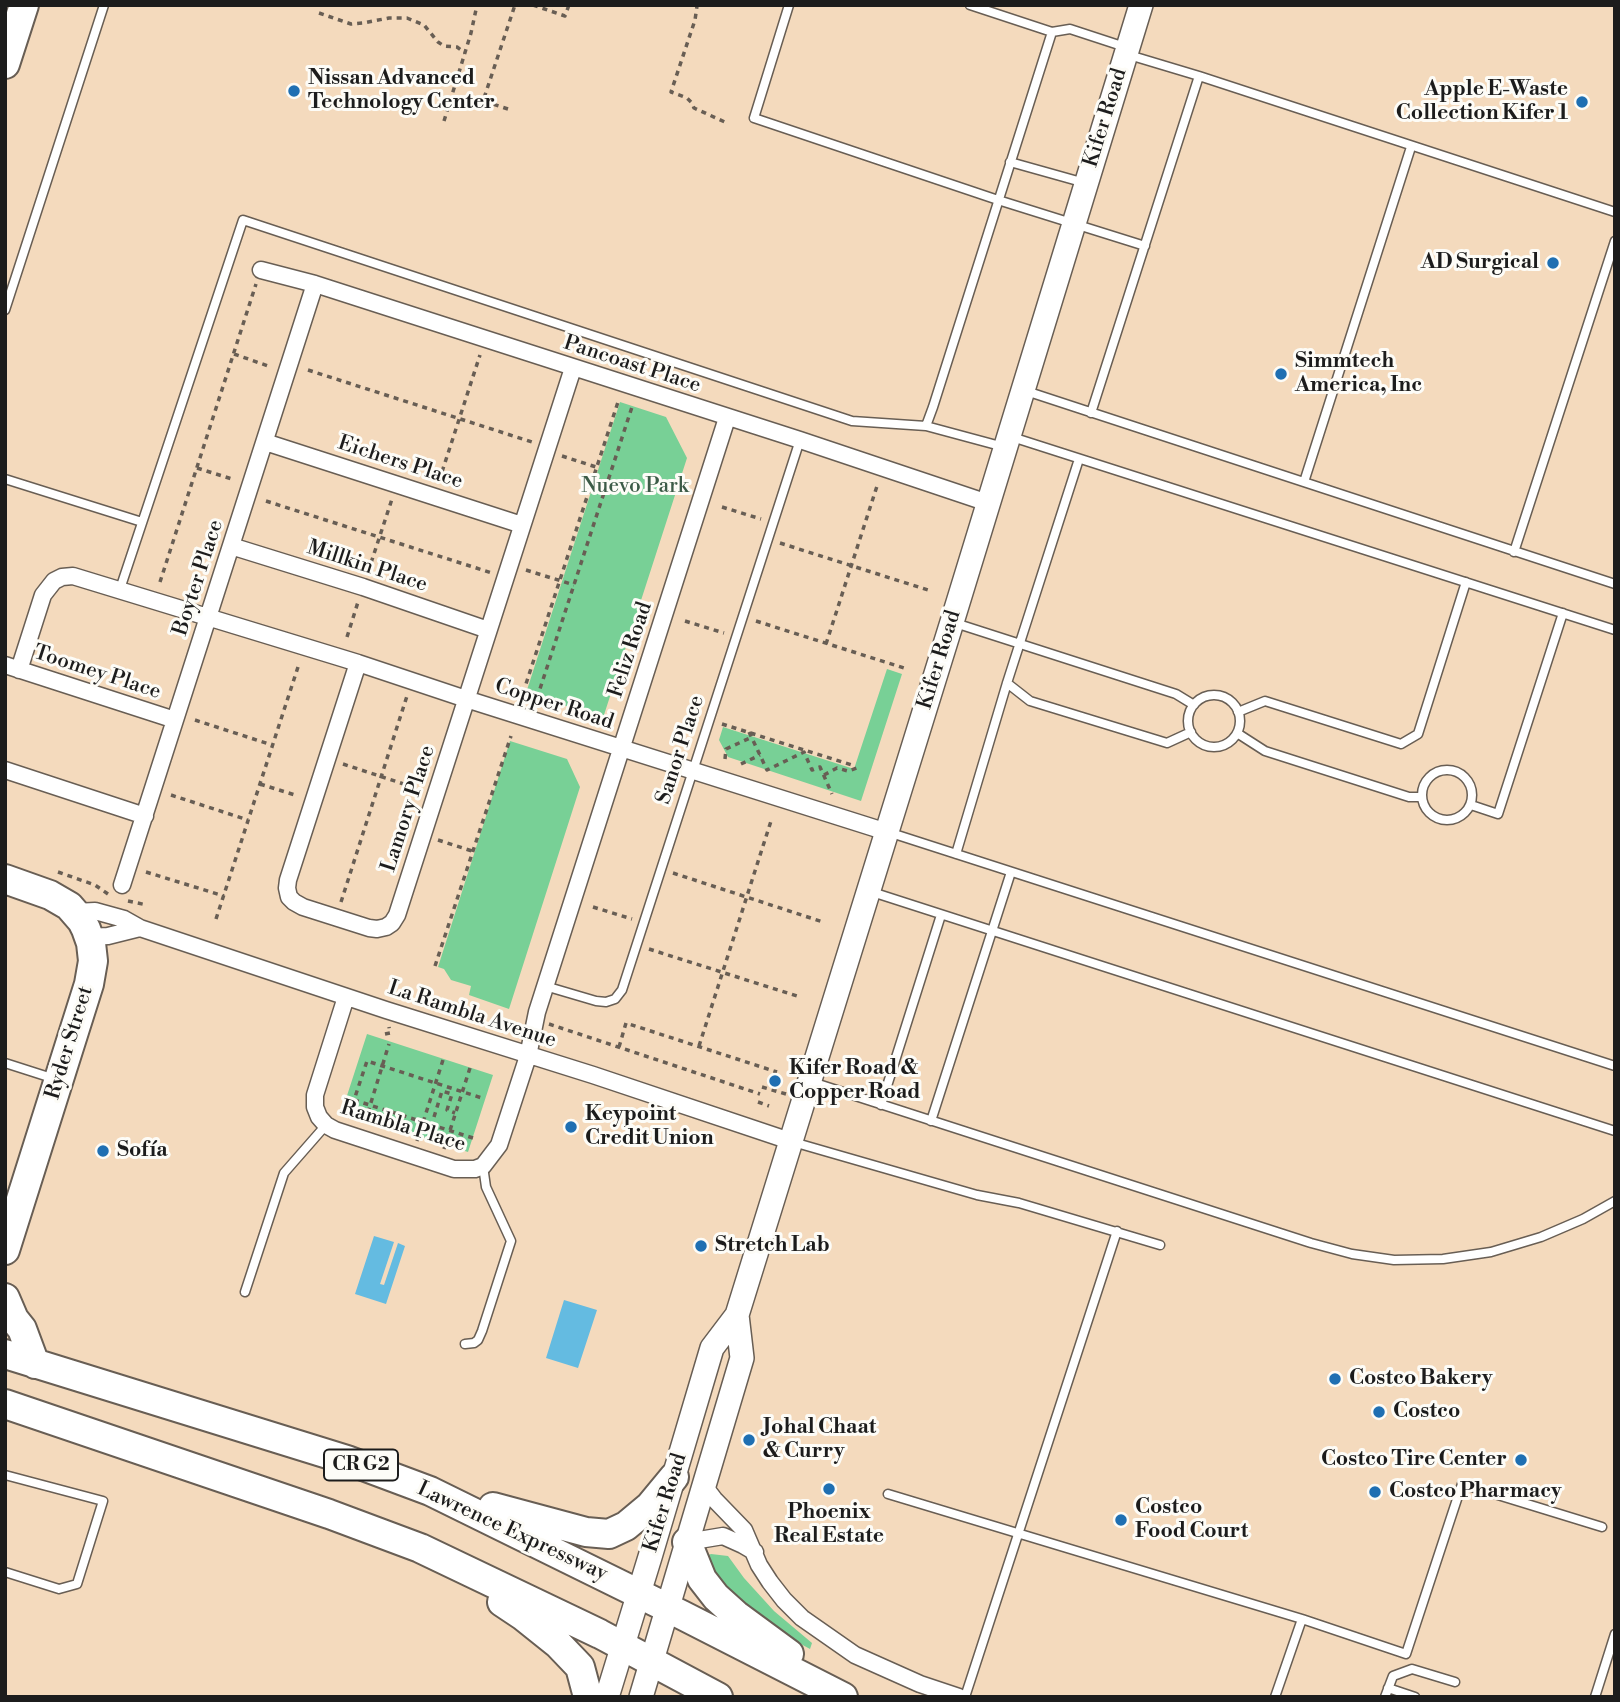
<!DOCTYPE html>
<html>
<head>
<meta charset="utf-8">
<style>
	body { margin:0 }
	#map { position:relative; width:1620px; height:1702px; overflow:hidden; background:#f4dabd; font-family:"Libre Bodoni",serif }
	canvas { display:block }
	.frame { position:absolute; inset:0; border:7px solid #1c1c1c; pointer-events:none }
</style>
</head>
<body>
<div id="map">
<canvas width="1620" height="1702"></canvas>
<div class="frame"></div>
</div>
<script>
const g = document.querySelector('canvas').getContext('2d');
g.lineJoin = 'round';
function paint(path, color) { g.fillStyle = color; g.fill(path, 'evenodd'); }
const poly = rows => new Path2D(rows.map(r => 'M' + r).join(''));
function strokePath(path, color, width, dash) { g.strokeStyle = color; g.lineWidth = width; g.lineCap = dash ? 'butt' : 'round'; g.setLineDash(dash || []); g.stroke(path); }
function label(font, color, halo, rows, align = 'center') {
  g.font = font + ' "Libre Bodoni",serif'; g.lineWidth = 6; g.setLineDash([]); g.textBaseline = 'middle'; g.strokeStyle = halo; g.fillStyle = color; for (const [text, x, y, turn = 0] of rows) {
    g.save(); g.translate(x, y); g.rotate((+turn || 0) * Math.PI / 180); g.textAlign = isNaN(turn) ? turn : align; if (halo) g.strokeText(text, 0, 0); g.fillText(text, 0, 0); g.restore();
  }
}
paint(poly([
	[620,402,666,417,687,458,603,718,526,693],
	[887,669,902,674,861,801,728,757,719,740,723,727,854,769],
	[510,741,567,759,580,787,509,1009,469,995,471,986,451,980,444,969,438,967],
	[367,1034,493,1075,468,1152,342,1111],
	[711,1554,728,1556,744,1578,774,1611,812,1643,810,1649,775,1630,740,1606,705,1563,706,1556]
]), '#78d096');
paint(poly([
	[374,1236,394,1242,380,1284,384,1285,398,1243,405,1246,386,1304,355,1294],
	[564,1300,597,1310,578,1368,546,1358]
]), '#64bbe1');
const service = poly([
	[789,5,754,118,998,200,1145,246],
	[970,5,1052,32,1070,29,1125,47],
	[1129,55,1199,76,1615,212],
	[1010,162,1085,183],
	[5,310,104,5],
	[1026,391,1615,584],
	[1091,413,1199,76],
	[926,426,1004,447],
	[1012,437,1615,630],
	[5,479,142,522],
	[1304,482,1411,147],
	[1514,552,1615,241],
	[120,589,243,220,852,421,926,426,933,407,1052,32],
	[955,623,1176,694,1194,705],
	[1007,683,1030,701,1167,743,1191,732],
	'1188 721a26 26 0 1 1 52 0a26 26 0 1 1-52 0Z',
	[1238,712,1265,701,1401,744,1418,734,1466,582],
	[1237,733,1265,751,1409,797,1422,797],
	'1422 795a25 25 0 1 1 50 0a25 25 0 1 1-50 0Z',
	[1471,805,1498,814,1563,613],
	[888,832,1615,1066],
	[956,854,1007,683,1079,459],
	[872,892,1615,1131],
	[545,986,596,1001,606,1002,615,999,622,990,800,440],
	[5,1063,55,1079],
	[812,1082,1311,1243,1352,1254,1394,1260,1443,1259,1491,1252,1541,1237,1583,1219,1615,1201],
	[881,1105,941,915],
	[931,1121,1011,872],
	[793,1142,977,1195,1019,1203,1160,1245],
	[245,1292,284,1173,326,1125],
	[465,1344,474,1343,478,1340,482,1331,511,1241,486,1187,483,1166],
	[5,1475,103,1501,77,1584,59,1589,5,1572],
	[888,1494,1302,1619,1406,1654,1462,1484,1602,1527],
	[1388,1688,1415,1697],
	[965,1697,1117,1231],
	[1275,1697,1302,1619],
	[1385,1697,1393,1676,1412,1669,1455,1682],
	[1595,1697,1615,1634]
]);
const minor = poly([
	[261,270,315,284,800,440,988,503],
	[265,442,522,525],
	[231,546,363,587,488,630],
	[358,663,288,880,287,888,289,897,294,902,303,907,369,928,377,929,386,927,392,923,397,915,573,368],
	[5,665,175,720],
	[19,670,43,595,54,581,62,577,73,576,358,663,466,699,887,832],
	[5,770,145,816],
	[122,885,315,284],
	[75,912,95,911,124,919,140,928,386,1010,593,1075,790,1141],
	[89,937,108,936,140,928],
	[346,997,315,1095,315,1107,319,1117,326,1125,335,1130,454,1169,475,1169,483,1166,499,1145,528,1056,537,1012,727,418],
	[704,1486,714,1499,744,1530,759,1565,770,1582,784,1600,802,1618,855,1655,920,1684,959,1697],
	[687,1542,723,1536,743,1545,755,1552]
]);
const secondary = poly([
	[607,1697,650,1557,712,1348,737,1315,952,622,1141,5],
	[641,1697,742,1358,737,1315]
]);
const trunk = poly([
	[5,64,24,5],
	[5,879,50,895,69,906,82,921,86,929,91,943,93,961,89,984,5,1250],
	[5,1298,14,1319,22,1329,35,1364],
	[5,1354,347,1460,430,1491,682,1615,843,1697],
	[5,1404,329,1514,420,1548,600,1634,718,1697],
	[493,1507,586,1532,609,1534,626,1526,650,1506,674,1477],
	[687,1542,702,1579,716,1597,736,1615,789,1654],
	[502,1602,523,1616,558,1644,580,1667,588,1697]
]);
strokePath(service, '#685e54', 11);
strokePath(minor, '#685e54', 19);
strokePath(secondary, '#685e54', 26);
strokePath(trunk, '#685e54', 32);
strokePath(poly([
	[533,5,565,16,569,5],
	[695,5,697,6,695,20,671,92,687,98,692,103,694,108,727,123],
	[319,13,351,24,363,23,389,18,407,18,424,25,438,42,444,46,457,47,465,53],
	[508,109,483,101,515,5],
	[444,121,471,33,477,5],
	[234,354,271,367],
	[308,370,532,442],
	[562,456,596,467],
	[197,468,235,480],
	[439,481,480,355],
	[266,501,492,573],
	[722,507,761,519],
	[780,543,928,590],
	[526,570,574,585],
	[368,572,392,499],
	[160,582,256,284],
	[685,621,724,633],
	[756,621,904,668],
	[347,637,358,602],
	[826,644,878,483],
	[523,693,619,399],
	[537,698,633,404],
	[195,720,272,745],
	[722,724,855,766],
	[749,732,767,770,804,752,812,770,820,767,832,794],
	[725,759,726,749,752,737],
	[343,764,422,790],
	[741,764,760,755],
	[824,775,837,768,848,771,860,767],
	[260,784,298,796],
	[171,795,248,820],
	[438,840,472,851],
	[58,872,95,885,108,894],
	[146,872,224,896],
	[673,873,823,922],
	[128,901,147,905],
	[341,902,407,696],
	[593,907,632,919],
	[216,919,298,667],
	[649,949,800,997],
	[435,966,511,736],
	[549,1024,760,1094],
	[385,1034,390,1033,389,1027],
	[699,1046,771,821],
	[619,1047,626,1023,777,1072],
	[762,1087,786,1094],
	[758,1102,769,1106],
	[434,1117,442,1091,452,1094,447,1110,455,1113],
	[365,1122,389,1044],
	[473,1138,354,1100,367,1061,485,1099],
	[417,1141,443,1060],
	[444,1149,470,1068]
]), '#685e54', 3.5, [5, 5]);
strokePath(service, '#fff', 8);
strokePath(minor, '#fff', 16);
strokePath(secondary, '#fff', 23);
strokePath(trunk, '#fff', 28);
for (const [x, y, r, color] of [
	[294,91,7,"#1f6fb2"],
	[1582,102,7,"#1f6fb2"],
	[1553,263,7,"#1f6fb2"],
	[1281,374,7,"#1f6fb2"],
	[775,1081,7,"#1f6fb2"],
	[571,1127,7,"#1f6fb2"],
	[103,1151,7,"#1f6fb2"],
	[701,1246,7,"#1f6fb2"],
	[1335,1379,7,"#1f6fb2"],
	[1379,1412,7,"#1f6fb2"],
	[749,1440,7,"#1f6fb2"],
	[1521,1460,7,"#1f6fb2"],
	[829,1489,7,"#1f6fb2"],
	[1375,1492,7,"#1f6fb2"],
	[1121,1520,7,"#1f6fb2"]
]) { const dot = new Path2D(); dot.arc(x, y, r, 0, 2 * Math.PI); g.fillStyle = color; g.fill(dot); strokePath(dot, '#fdfcf7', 2.5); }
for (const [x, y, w] of [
	[361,1465,74]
]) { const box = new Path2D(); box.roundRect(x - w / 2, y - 15.5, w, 31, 5); g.fillStyle = '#fdfcf7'; g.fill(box); strokePath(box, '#1c1c1c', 2); }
label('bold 19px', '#1c1c1c', null, [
	["CR G2",361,1465]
]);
label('bold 21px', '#1c1c1c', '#fdfcf7', [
	["Nissan Advanced",308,79],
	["Technology Center",308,103],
	["Apple E-Waste",1568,90,"right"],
	["Collection Kifer 1",1568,114,"right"],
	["AD Surgical",1539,263,"right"],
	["Simmtech",1295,362],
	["America, Inc",1295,386],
	["Kifer Road &",789,1069],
	["Copper Road",789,1093],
	["Keypoint",585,1115],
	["Credit Union",585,1139],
	["Sofía",117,1151],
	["Stretch Lab",715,1246],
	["Costco Bakery",1349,1379],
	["Costco",1393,1412],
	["Johal Chaat",763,1428],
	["& Curry",763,1452],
	["Costco Tire Center",1507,1460,"right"],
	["Costco Pharmacy",1389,1492],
	["Costco",1135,1508],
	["Food Court",1135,1532],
	["Phoenix",829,1513,"center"],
	["Real Estate",829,1537,"center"]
], 'left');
label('21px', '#1c1c1c', '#fdfcf7', [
	["Kifer Road",1106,118,-73],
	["Pancoast Place",632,365,18],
	["Eichers Place",400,463,18],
	["Millkin Place",367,567,18],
	["Boyter Place",199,578,-72],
	["Feliz Road",631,650,-72],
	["Kifer Road",940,660,-73],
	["Toomey Place",97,673,18],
	["Copper Road",554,705,18],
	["Sanor Place",681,750,-72],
	["Lamory Place",409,809,-72],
	["La Rambla Avenue",472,1015,18],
	["Ryder Street",70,1043,-73],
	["Rambla Place",403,1127,17],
	["Kifer Road",666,1503,-73],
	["Lawrence Expressway",512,1532,25]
]);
label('21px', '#3c5b47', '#fdfcf7', [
	["Nuevo Park",635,487]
]);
</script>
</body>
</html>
